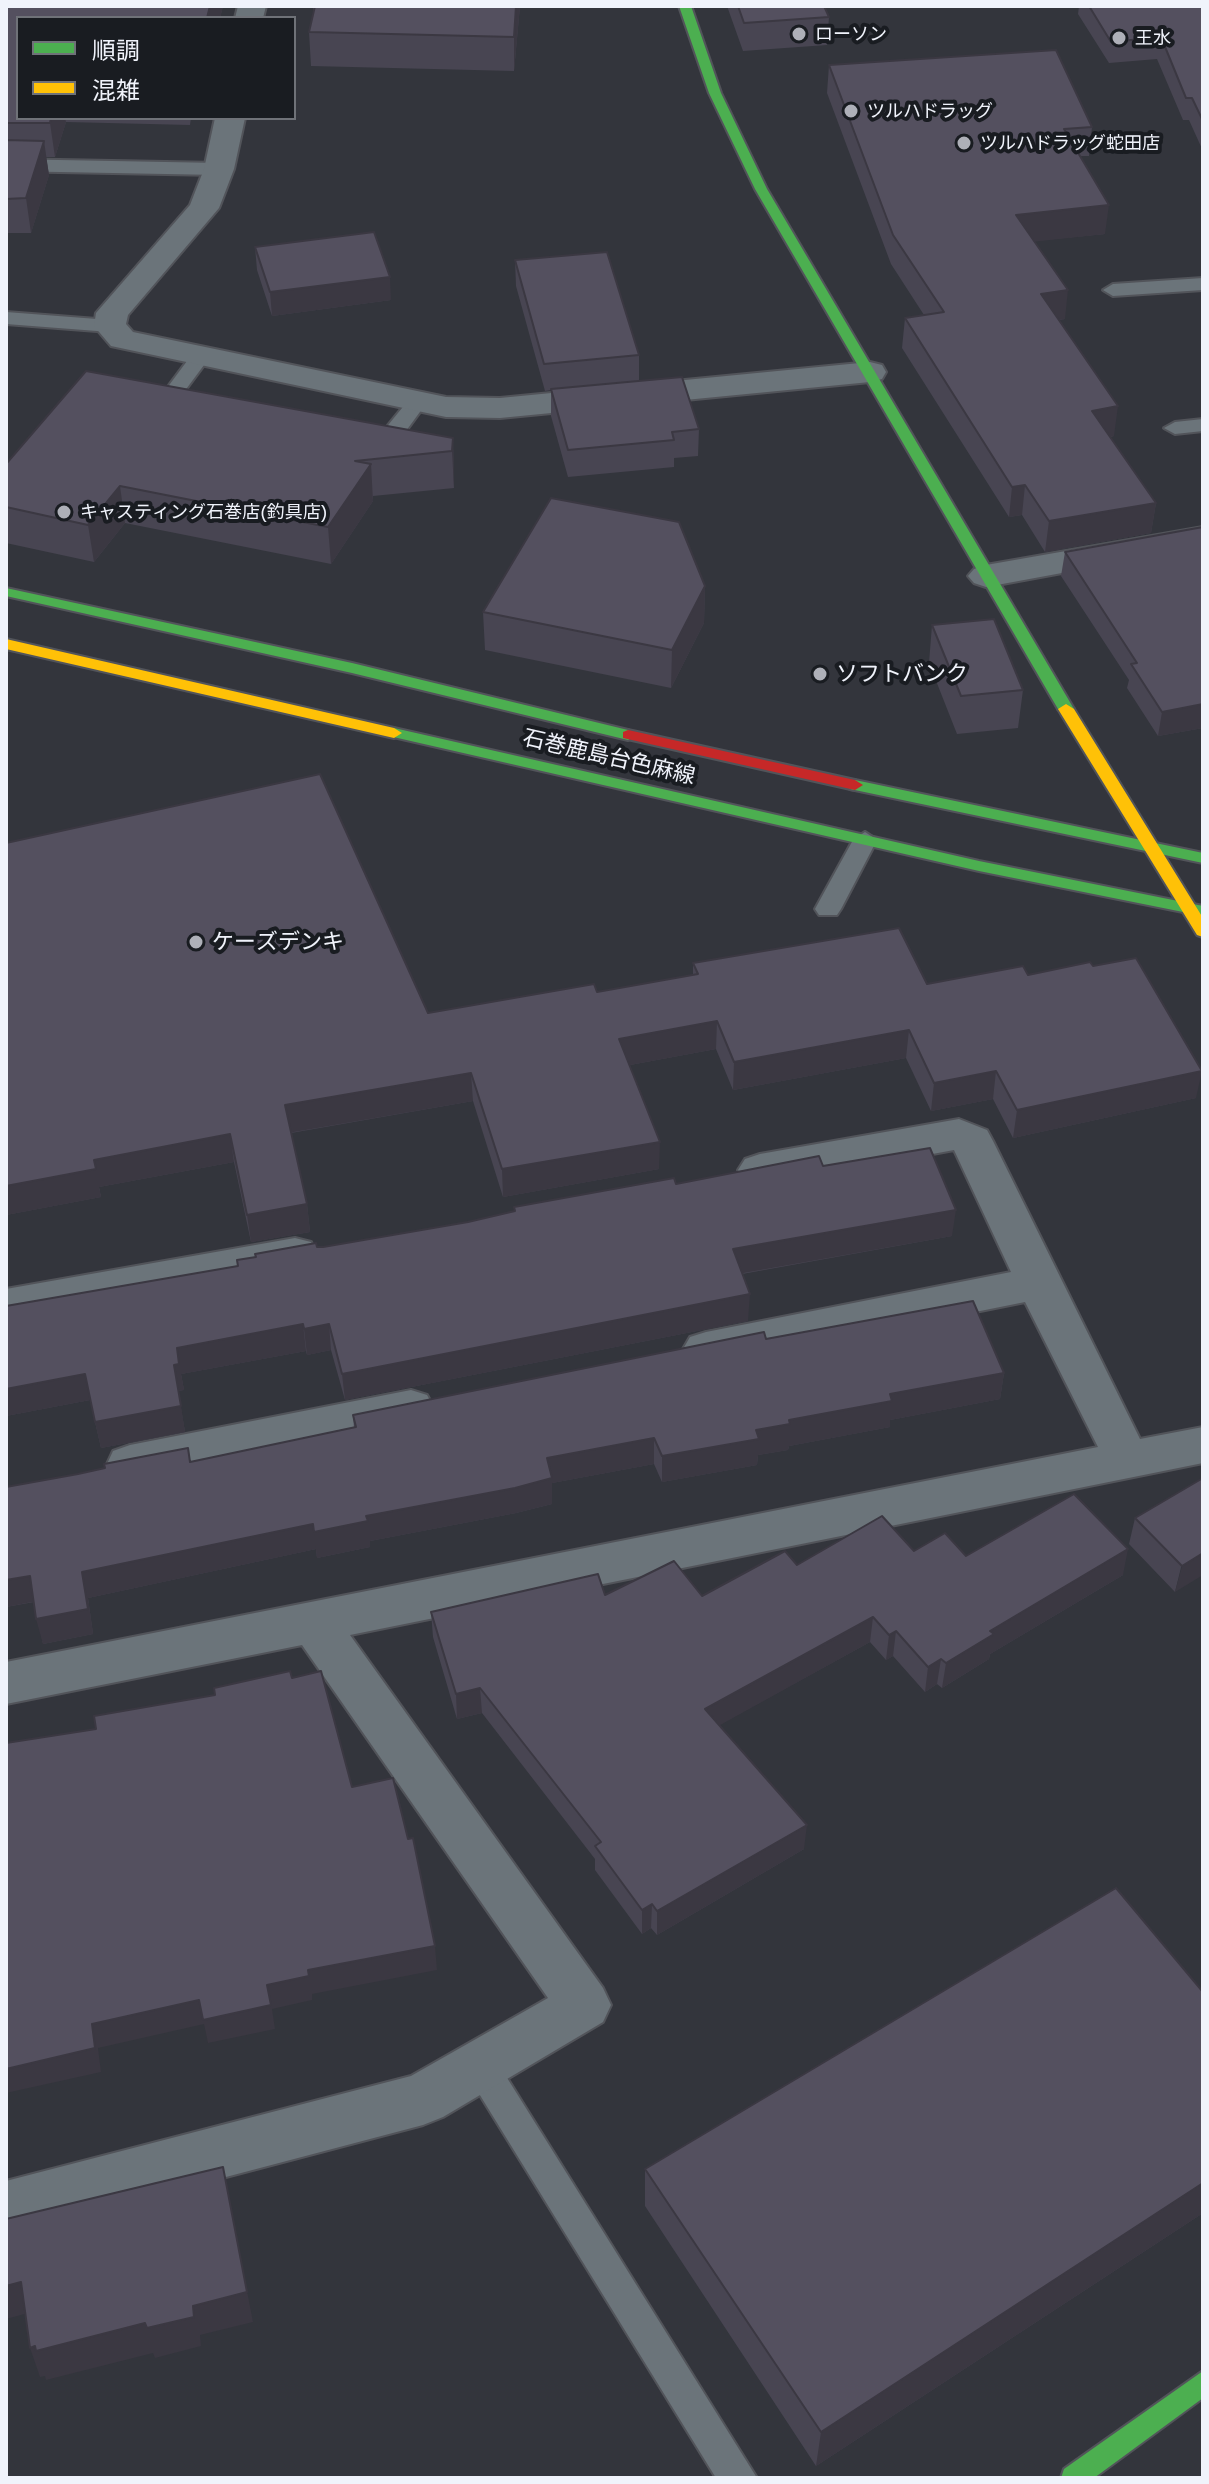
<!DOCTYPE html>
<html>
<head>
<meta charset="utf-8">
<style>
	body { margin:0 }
	#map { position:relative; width:1209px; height:2484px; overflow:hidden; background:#33353c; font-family:"Golos Text","Noto Sans JP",sans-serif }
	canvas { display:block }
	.frame { position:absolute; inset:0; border:8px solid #f0f3fb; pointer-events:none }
	.legend { position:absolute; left:16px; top:16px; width:280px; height:104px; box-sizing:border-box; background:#191c21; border:2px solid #6f7278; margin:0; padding:10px 14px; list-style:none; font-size:24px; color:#f0f3fb }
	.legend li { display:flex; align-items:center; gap:16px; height:40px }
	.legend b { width:40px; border:2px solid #6f7278 }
</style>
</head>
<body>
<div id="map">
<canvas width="1209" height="2484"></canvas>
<div class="frame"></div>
<ul class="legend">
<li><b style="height:10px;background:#4caf50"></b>順調</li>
<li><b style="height:10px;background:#ffc107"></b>混雑</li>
</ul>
</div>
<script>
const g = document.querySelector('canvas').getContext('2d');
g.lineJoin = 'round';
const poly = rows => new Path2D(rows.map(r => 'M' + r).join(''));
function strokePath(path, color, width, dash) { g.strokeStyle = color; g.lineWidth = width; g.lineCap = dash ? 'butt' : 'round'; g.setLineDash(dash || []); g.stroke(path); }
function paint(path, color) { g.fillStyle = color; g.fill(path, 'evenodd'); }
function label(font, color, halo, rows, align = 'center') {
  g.font = font + ' "Golos Text","Noto Sans JP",sans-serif'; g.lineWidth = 8; g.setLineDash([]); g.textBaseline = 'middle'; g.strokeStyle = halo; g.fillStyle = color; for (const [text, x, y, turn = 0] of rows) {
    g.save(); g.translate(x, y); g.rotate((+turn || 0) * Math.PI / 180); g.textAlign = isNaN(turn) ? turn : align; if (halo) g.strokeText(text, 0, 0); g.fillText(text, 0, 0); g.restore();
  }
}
const lane = poly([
	[6,159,219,163,229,169,219,175,6,171,6,159],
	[1203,278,1203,290,1113,296,1103,290,1113,284,1203,278],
	[6,312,110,320,120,326,110,332,6,324,6,312],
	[200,351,210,357,207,361,178,400,164,400,161,396,164,392,193,353,200,351],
	[418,395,425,397,428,401,425,405,392,450,376,450,373,445,376,440,411,397,418,395],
	[1203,419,1203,431,1175,434,1164,428,1175,422,1203,419],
	[865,832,877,840,841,909,837,915,819,915,815,909,853,840,865,832],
	[482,2052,494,2057,757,2478,716,2478,470,2079,465,2068,470,2057,482,2052]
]);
const street = poly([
	[238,6,266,6,263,18,235,18,238,6],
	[215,118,245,118,234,169,219,208,128,315,126,324,133,332,446,397,500,398,870,362,882,365,886,372,882,379,870,382,500,418,446,417,111,346,94,326,96,313,190,205,204,169,215,118],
	[1203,527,1203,547,986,587,974,583,968,576,974,569,986,565,1203,527],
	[959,1119,987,1130,993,1141,1140,1439,1203,1427,1203,1463,350,1635,603,1988,611,2005,603,2022,443,2117,423,2125,6,2235,6,2181,411,2076,548,1998,302,1645,6,1704,6,1662,1098,1447,1025,1302,706,1366,690,1361,683,1349,690,1337,706,1332,1011,1272,954,1150,760,1186,745,1181,738,1170,745,1159,760,1154,959,1119],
	[295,1238,311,1242,317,1254,311,1266,6,1323,6,1289,295,1238],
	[411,1390,427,1395,434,1408,427,1421,411,1426,130,1483,113,1477,107,1464,113,1451,130,1445,411,1390]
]);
const fast = poly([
	[679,6,691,6,721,93,767,189,1074,709,1071,712,1066,714,1058,709,755,189,709,93,679,6],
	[6,588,352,663,628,730,636,735,628,740,352,673,6,596,6,588],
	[394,728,979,861,1203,906,1203,916,979,871,389,736,386,733,394,728],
	[855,780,1203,853,1203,863,850,789,847,785,855,780],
	[1203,2371,1203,2398,1094,2478,1061,2478,1064,2469,1203,2371]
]);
const slow = poly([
	[6,639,394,728,402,733,394,738,6,649,6,639],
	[1066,704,1074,709,1203,918,1203,937,1197,935,1058,709,1066,704]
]);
const jam = poly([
	[628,730,855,780,863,785,855,790,623,738,623,732,628,730]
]);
strokePath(lane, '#52545a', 4);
strokePath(street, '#52545a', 4);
strokePath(fast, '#52545a', 4);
strokePath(slow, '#52545a', 4);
strokePath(jam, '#52545a', 4);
paint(lane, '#6b747a');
paint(street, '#6b747a');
paint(fast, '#4caf50');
paint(slow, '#ffc107');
paint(jam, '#c62828');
paint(poly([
	[6,6,223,6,220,18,18,18,18,118,191,118,190,125,66,122,55,157,46,157,49,175,31,233,6,233],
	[313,6,520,6,514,71,311,66,309,32,313,13],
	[727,6,824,6,829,17,827,45,743,51],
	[1079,6,1203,6,1203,151,1189,120,1183,120,1157,59,1109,63,1078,14],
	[829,65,1092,127,1089,156,1081,156,1105,234,1035,241,1065,319,1059,320,1114,436,1110,437,1156,503,1151,533,1045,552,1022,515,1009,517,902,348,905,318,924,315,891,264,827,93],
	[255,247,391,300,272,316,257,270],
	[515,260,639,355,639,381,699,429,698,456,674,458,674,467,568,477,551,416,551,390,545,391,516,286],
	[453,438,454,488,373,496,373,501,331,564,125,523,94,562,6,543,6,464],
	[1203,527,1203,728,1158,736,1127,688,1129,680,1061,576,1065,552],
	[705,586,704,623,671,688,485,650,483,612],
	[932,625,1023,690,1018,728,957,734,929,663],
	[6,843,428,1013,597,992,693,975,693,963,927,984,1028,975,1093,966,1196,1098,1013,1138,993,1099,931,1111,906,1058,733,1090,716,1049,630,1065,659,1169,503,1197,473,1101,291,1133,307,1204,310,1232,251,1242,234,1162,99,1187,101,1197,6,1215],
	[823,1166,952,1236,742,1274,748,1321,345,1400,331,1350,307,1355,306,1351,181,1374,184,1390,178,1391,185,1432,101,1448,90,1400,6,1416,6,1306,238,1266,317,1247,323,1247,468,1222,514,1211,514,1207,676,1184],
	[766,1339,1004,1373,1000,1399,890,1420,890,1427,789,1446,788,1450,758,1455,757,1465,662,1482,654,1464,552,1483,552,1504,516,1513,370,1541,370,1547,317,1558,316,1549,88,1598,93,1634,43,1644,34,1602,6,1607,6,1487,190,1462,354,1428,353,1415],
	[1203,1478,1175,1592,1129,1544,1135,1518],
	[914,1551,1123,1575,990,1654,989,1659,942,1688,937,1684,925,1692,893,1656,886,1660,870,1642,719,1725,804,1849,657,1935,651,1928,642,1934,595,1870,595,1859,482,1713,457,1719,433,1637,431,1612,605,1595,702,1596,797,1565],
	[1203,1992,1203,2213,816,2466,645,2206,645,2169]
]), '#484552');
paint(poly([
	[210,6,223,6,220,18,207,18],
	[516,6,520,6,514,71,514,37],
	[51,118,65,118,66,122,55,157,50,123],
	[44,141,49,175,31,233,26,198],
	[1109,205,1105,234,1013,244,1016,215],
	[390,277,391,300,272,316,270,292],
	[1068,290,1065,319,1038,323,1041,294],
	[1118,406,1114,436,1087,441,1092,411],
	[453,438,454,475,454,488,452,451],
	[371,464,373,501,331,564,328,527],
	[1025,485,1022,515,1009,517,1012,487],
	[120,486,125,523,94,562,88,525],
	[1156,503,1151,533,1045,552,1049,521],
	[705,586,704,623,671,688,672,650],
	[1203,704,1203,728,1158,736,1162,712],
	[717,1021,716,1049,619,1067,619,1039],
	[909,1030,906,1058,733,1090,734,1062],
	[996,1071,993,1099,931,1111,934,1083],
	[1202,1071,1196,1098,1013,1138,1017,1110],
	[471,1073,473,1101,288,1133,285,1105],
	[230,1134,234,1162,99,1187,101,1197,6,1215,6,1186,94,1160],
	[660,1142,659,1169,503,1197,502,1169],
	[307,1204,310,1232,251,1242,247,1215],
	[956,1210,952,1236,732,1275,733,1249],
	[750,1294,748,1321,345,1400,342,1374],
	[303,1324,306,1351,181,1374,184,1390,178,1391,174,1365,177,1348],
	[329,1324,331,1350,307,1355,304,1329],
	[1004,1373,1000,1399,890,1420,890,1427,789,1446,788,1450,758,1455,757,1465,662,1482,662,1456,789,1420,890,1394],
	[85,1374,90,1400,6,1416,6,1389],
	[181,1406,185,1432,101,1448,95,1422],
	[654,1438,654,1464,552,1483,552,1504,516,1513,370,1541,370,1547,317,1558,314,1532,547,1458],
	[313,1524,316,1549,88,1598,93,1634,43,1644,36,1619,82,1572],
	[1128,1549,1123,1575,990,1654,989,1659,942,1688,946,1663,990,1631],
	[1203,1553,1203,1575,1175,1592,1182,1566],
	[30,1576,37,1601,6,1607,6,1580],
	[873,1617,870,1642,704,1734,705,1709],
	[896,1631,893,1656,886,1660,889,1635],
	[941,1659,937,1684,925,1692,928,1667],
	[480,1688,482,1713,457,1719,456,1694],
	[807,1825,804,1849,657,1935,657,1911],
	[652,1904,651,1928,642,1934,642,1910],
	[435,1946,437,1970,312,1994,312,2000,272,2009,275,2029,208,2043,204,2024,98,2048,101,2072,6,2093,6,2069,92,2024,267,1985,308,1970],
	[223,2167,253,2322,200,2335,201,2346,155,2358,153,2353,46,2380,45,2376,40,2377,30,2348,145,2323,193,2306],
	[1203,2183,1203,2213,816,2466,821,2432],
	[21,2282,32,2312,6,2319,6,2286]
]), '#3b3842');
const building = poly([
	[6,6,210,6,207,18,18,18,18,118,51,118,50,123,6,123,6,6],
	[315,6,516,6,514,37,309,32,315,6],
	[738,6,824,6,829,17,744,23,738,6],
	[1089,6,1203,6,1203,121,1192,98,1186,98,1161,37,1111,42,1089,6],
	[1056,50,1092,127,1064,129,1109,205,1016,215,1068,290,1041,294,1118,406,1092,411,1156,503,1049,521,1025,485,1012,487,905,318,944,312,893,235,829,65,1056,50],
	[6,140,44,141,26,198,6,199,6,140],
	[374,232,390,277,270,292,255,247,374,232],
	[607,252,639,355,544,364,515,260,607,252],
	[86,371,453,438,452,451,355,461,371,464,328,527,120,486,88,525,6,507,6,464,86,371],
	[682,377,699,429,672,432,674,440,568,450,551,389,682,377],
	[551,498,679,522,705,586,672,650,483,612,551,498],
	[1203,527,1203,704,1162,712,1131,664,1137,663,1065,552,1203,527],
	[994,619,1023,690,961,696,932,625,994,619],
	[320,774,428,1013,594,984,597,992,698,974,693,963,899,928,927,984,1023,966,1028,975,1090,962,1093,966,1136,958,1202,1071,1017,1110,996,1071,934,1083,909,1030,734,1062,717,1021,619,1039,660,1142,502,1169,471,1073,285,1105,307,1204,247,1215,230,1134,94,1160,96,1169,6,1186,6,843,320,774],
	[930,1148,956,1210,733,1249,750,1294,342,1374,329,1324,304,1329,303,1324,177,1348,179,1364,174,1365,181,1406,95,1422,85,1374,6,1389,6,1306,238,1266,237,1260,256,1257,255,1254,316,1243,317,1247,323,1247,468,1222,515,1211,514,1207,674,1178,676,1184,819,1156,823,1166,930,1148],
	[973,1301,1004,1373,890,1394,892,1401,789,1420,790,1424,756,1430,759,1439,662,1456,654,1438,547,1458,552,1478,515,1488,366,1516,368,1521,314,1532,313,1524,82,1572,88,1609,36,1619,30,1576,6,1580,6,1487,78,1474,105,1468,104,1464,188,1448,190,1462,356,1427,353,1415,764,1332,766,1339,973,1301],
	[1203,1478,1203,1553,1182,1566,1135,1518,1203,1478],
	[1074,1494,1128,1549,990,1631,994,1634,946,1663,941,1659,928,1667,896,1631,889,1635,873,1617,705,1709,807,1825,657,1911,652,1904,642,1910,595,1846,601,1842,480,1688,456,1694,431,1612,598,1574,605,1595,674,1561,702,1596,785,1551,797,1565,882,1516,914,1551,945,1533,966,1556,1074,1494],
	[290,1671,292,1678,321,1671,352,1787,393,1778,408,1839,413,1838,435,1946,308,1970,309,1976,267,1985,271,2005,203,2020,199,2000,92,2024,95,2048,6,2069,6,1743,96,1729,94,1716,215,1695,214,1688,290,1671],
	[1116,1888,1203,1992,1203,2183,821,2432,645,2169,1116,1888],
	[223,2167,247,2292,193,2306,194,2317,147,2328,145,2323,36,2351,35,2346,30,2348,21,2282,6,2286,6,2219,223,2167]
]);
paint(building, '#54505f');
strokePath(building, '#3b3842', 2);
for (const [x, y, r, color] of [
	[799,34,8,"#aeb0b8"],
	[1119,38,8,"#aeb0b8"],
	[851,111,8,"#aeb0b8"],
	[964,143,8,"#aeb0b8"],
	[64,512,8,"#aeb0b8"],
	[820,674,8,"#aeb0b8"],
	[196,942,8,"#aeb0b8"]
]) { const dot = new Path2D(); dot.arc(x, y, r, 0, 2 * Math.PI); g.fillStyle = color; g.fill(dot); strokePath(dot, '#191c21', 3); }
label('18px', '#f0f3fb', '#191c21', [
	["ローソン",815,34],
	["王水",1135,38],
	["ツルハドラッグ",867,111],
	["ツルハドラッグ蛇田店",980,143],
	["キャスティング石巻店(釣具店)",80,512]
], 'left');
label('22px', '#f0f3fb', '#191c21', [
	["ソフトバンク",836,674],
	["ケーズデンキ",212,942]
], 'left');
label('22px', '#f0f3fb', '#191c21', [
	["石巻鹿島台色麻線",609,757,13]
]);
</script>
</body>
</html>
